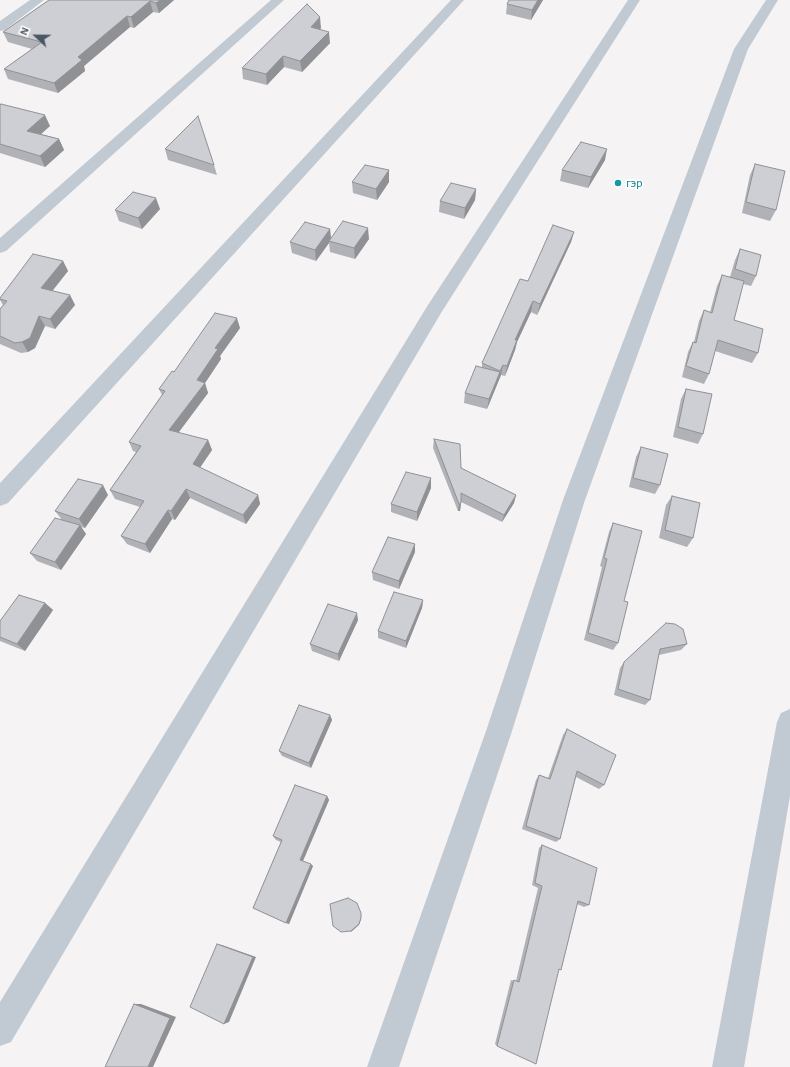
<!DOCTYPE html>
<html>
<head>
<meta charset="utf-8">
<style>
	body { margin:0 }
	#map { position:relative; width:790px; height:1067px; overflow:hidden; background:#f5f3f3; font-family:"Alegreya Sans",sans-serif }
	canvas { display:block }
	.north { position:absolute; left:16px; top:16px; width:40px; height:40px; -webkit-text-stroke:3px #fff; paint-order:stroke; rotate:292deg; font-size:11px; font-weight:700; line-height:16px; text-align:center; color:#4a5661 }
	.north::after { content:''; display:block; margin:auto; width:14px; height:18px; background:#4a5661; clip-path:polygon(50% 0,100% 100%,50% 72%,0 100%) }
</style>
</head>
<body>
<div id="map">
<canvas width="790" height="1067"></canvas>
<div class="north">N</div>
</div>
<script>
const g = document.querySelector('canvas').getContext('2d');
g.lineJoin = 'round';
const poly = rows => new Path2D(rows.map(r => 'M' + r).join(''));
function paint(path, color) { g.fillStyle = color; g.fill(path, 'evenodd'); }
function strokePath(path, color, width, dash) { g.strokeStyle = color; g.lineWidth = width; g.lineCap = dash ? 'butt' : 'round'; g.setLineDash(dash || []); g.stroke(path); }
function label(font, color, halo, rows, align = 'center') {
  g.font = font + ' "Alegreya Sans",sans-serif'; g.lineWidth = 3.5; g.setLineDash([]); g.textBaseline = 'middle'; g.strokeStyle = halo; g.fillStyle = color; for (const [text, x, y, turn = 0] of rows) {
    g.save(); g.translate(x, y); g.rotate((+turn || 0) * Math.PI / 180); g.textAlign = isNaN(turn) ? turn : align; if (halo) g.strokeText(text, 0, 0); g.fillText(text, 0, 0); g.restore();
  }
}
paint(poly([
	[30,0,44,0,5,30,0,31,0,21,30,0],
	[271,0,284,0,6,251,0,253,0,238,271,0],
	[451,0,464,0,8,503,0,506,0,483,451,0],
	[628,0,640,0,441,313,11,1042,0,1046,0,1002,428,305,628,0],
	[766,0,778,0,748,49,585,500,512,731,399,1067,367,1067,486,731,563,500,734,49,766,0],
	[790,709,790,796,744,1067,712,1067,777,722,781,713,790,709]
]), '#c1cad2');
paint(poly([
	[49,0,174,0,159,13,153,12,134,28,130,27,84,66,85,71,58,93,8,79,4,69,32,49,8,42,3,32],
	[543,0,531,20,506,14,507,4],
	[321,28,320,29,330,43,302,72,284,67,267,85,243,79,242,68],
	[0,105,50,126,41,134,59,139,64,150,45,167,0,153],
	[165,149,214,165,217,175,168,160],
	[605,160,588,188,560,181,562,170],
	[755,164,776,210,770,221,742,213,750,175],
	[389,170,389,182,377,200,353,193,352,182],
	[476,189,475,200,464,219,439,212,440,201],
	[160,209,142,229,119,221,115,210],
	[330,229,331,238,369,239,355,259,330,252,329,243,316,261,292,253,290,242],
	[574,232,571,242,537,315,531,312,517,342,515,350,505,376,501,375,487,409,464,403,465,393,482,368,482,363,528,281],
	[740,249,756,276,751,286,743,284,734,320,758,353,752,363,715,351,709,374,704,384,682,377,688,352,693,342,694,342,699,321,704,310,710,312,717,286,722,275,730,277,735,260],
	[63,261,68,271,52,291,70,295,75,305,55,329,45,326,35,348,28,352,21,353,0,344,0,309,3,305,0,300,0,298],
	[240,328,220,356,221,359,205,383,208,393,178,433,208,440,212,450,200,468,258,495,260,504,246,524,190,498,175,520,172,519,150,553,127,544,121,536,140,507,115,499,110,490,136,452,133,451,129,442,162,395,159,389,174,372],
	[686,389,703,434,698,444,673,437,681,399],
	[434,439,461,468,516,495,514,503,502,522,461,502,460,511,458,511,433,448],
	[641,447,660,485,655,494,629,487,636,457],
	[431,478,431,488,417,521,391,512,391,504],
	[108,495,85,528,81,527,86,534,61,570,37,561,30,553,62,520,55,511],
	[672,496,693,538,687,547,659,538,666,505],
	[613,523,624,601,618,643,613,650,584,640,602,567,600,566,609,532],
	[415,552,399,589,373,580,372,572],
	[423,600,422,608,406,648,378,638,378,631],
	[45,603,53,610,25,651,0,641,0,621],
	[358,620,339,661,312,651,310,644],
	[666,623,687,644,681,650,659,655,650,700,645,705,614,695,620,668,624,662],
	[330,715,332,720,311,768,282,756,279,751],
	[567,729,604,785,599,789,576,777,560,839,556,842,522,829,536,780,539,775,548,778,563,735],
	[327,796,329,800,303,861,313,866,289,924,253,908,281,842,276,840,273,836],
	[542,845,589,905,584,907,577,904,561,970,558,970,497,1046,495,1044,511,980,516,981,538,888,532,885,539,848]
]), '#b0b2b7');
paint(poly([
	[160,0,174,0,159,13,156,3],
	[538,0,543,0,531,20,532,10],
	[150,1,153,12,134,28,131,17],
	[127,16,130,27,84,66,85,71,58,93,54,83,78,57],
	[320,17,321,28,312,38,311,27],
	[329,32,330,43,302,72,300,61],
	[283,56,284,67,267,85,266,74],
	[45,115,50,126,32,142,27,131],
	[59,139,64,150,45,167,40,156],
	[607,149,605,160,588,188,591,177],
	[389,170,389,182,377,200,376,189],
	[476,189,475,200,464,219,465,208],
	[156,198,160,209,142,229,138,218],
	[368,228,369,239,355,259,354,248],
	[330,229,331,240,329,241,329,243,316,261,315,250],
	[574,232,571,242,537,315,540,304],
	[63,261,68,271,46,299,41,288],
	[70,295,75,305,55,329,50,319],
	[533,301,531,312,517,342,515,350,505,376,507,366,515,340],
	[39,316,45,326,35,348,28,352,22,342],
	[237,318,240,328,220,356,221,359,205,383,208,393,173,440,169,430,215,348],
	[503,365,501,375,487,409,489,399],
	[208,440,212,450,196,473,193,464],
	[431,478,431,488,417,521,417,512],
	[103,485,108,495,85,528,79,519],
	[186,489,190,498,175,520,171,511],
	[258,495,260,504,246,524,243,515],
	[516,495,514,503,502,522,504,515],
	[461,503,460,511,458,511,459,504],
	[168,510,172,519,150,553,145,544],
	[80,525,86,534,61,570,55,562],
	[415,544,415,552,399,589,399,581],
	[423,600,422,608,406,648,406,641],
	[45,603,53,610,25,651,17,644],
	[357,613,358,620,339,661,338,654],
	[330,715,332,720,311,768,309,763],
	[327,796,329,800,302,863,300,860],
	[311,864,313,866,289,924,286,923],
	[361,913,361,919,359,925,351,932,351,931],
	[217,944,222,945,256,957,229,1022,224,1024],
	[134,1004,141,1004,176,1017,153,1067,148,1067]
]), '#909195');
const building = poly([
	[49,0,160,0,156,3,150,1,131,17,127,16,78,57,82,60,54,83,4,69,42,42,3,32,49,0],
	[509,0,538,0,532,10,507,4,509,0],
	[307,4,320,17,311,27,329,32,300,61,283,56,266,74,242,68,307,4],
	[1,104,45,115,27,131,59,139,40,156,0,144,0,105,1,104],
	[198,116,214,165,165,149,198,116],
	[581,142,607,149,591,177,562,170,581,142],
	[755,164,785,171,776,210,746,202,755,164],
	[365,165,389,170,376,189,352,182,365,165],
	[451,183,476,189,465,208,440,201,451,183],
	[133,192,156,198,138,218,115,210,133,192],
	[343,221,368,228,354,248,329,241,343,221],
	[305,222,330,229,315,250,290,242,305,222],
	[553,225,574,232,540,304,533,301,515,340,517,340,507,366,503,365,500,371,482,363,520,279,528,281,553,225],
	[740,249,761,255,756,276,735,269,740,249],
	[33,254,63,261,41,288,70,295,50,319,39,316,30,338,22,342,15,343,0,336,0,309,7,301,0,299,0,298,33,254],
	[722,275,744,281,734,320,763,329,758,353,718,340,709,374,686,366,693,342,696,343,704,310,712,313,722,275],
	[215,313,237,318,215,348,218,349,197,380,205,383,169,430,208,440,193,464,258,495,243,515,186,489,171,511,168,510,145,544,121,536,144,501,110,490,141,446,129,442,165,391,159,389,172,371,174,372,215,313],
	[476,366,500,372,489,399,465,393,476,366],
	[686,389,712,394,703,434,678,427,686,389],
	[434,439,460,444,461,468,516,495,504,515,461,493,461,503,459,504,434,439],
	[641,447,668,454,660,485,633,478,641,447],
	[406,472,431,478,417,512,391,504,406,472],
	[78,479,103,485,79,519,55,511,78,479],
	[672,496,700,503,693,538,665,530,672,496],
	[55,518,80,525,55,562,30,553,55,518],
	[613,523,642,531,624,601,628,602,618,643,588,633,607,559,604,558,613,523],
	[388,537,415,544,399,581,372,572,388,537],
	[394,592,423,600,406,641,378,631,394,592],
	[19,595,45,603,17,644,0,637,0,621,19,595],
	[328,604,357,613,338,654,310,644,328,604],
	[666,623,675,624,683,629,687,644,660,649,650,700,618,689,624,662,666,623],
	[299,705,330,715,309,763,279,751,299,705],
	[567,729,616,755,604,785,577,771,560,839,526,826,539,775,550,779,567,729],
	[295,785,327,796,300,860,311,864,286,923,253,908,282,840,273,836,295,785],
	[542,845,597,868,589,905,578,901,561,970,559,969,536,1064,497,1046,514,980,519,982,542,886,535,883,542,845],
	[348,898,357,903,361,913,361,918,359,924,351,931,341,932,333,926,330,904,348,898],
	[217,944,253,957,224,1024,190,1007,217,944],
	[134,1004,170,1018,148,1067,105,1067,134,1004]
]);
paint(building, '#cdcfd5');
strokePath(building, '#909195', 1);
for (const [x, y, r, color] of [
	[618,183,4,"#0f9aa8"]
]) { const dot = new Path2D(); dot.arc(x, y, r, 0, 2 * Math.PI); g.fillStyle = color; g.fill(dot); strokePath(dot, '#fff', 1.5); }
label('13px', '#0d838f', '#fff', [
	["гэр",626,183]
], 'left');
</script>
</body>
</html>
